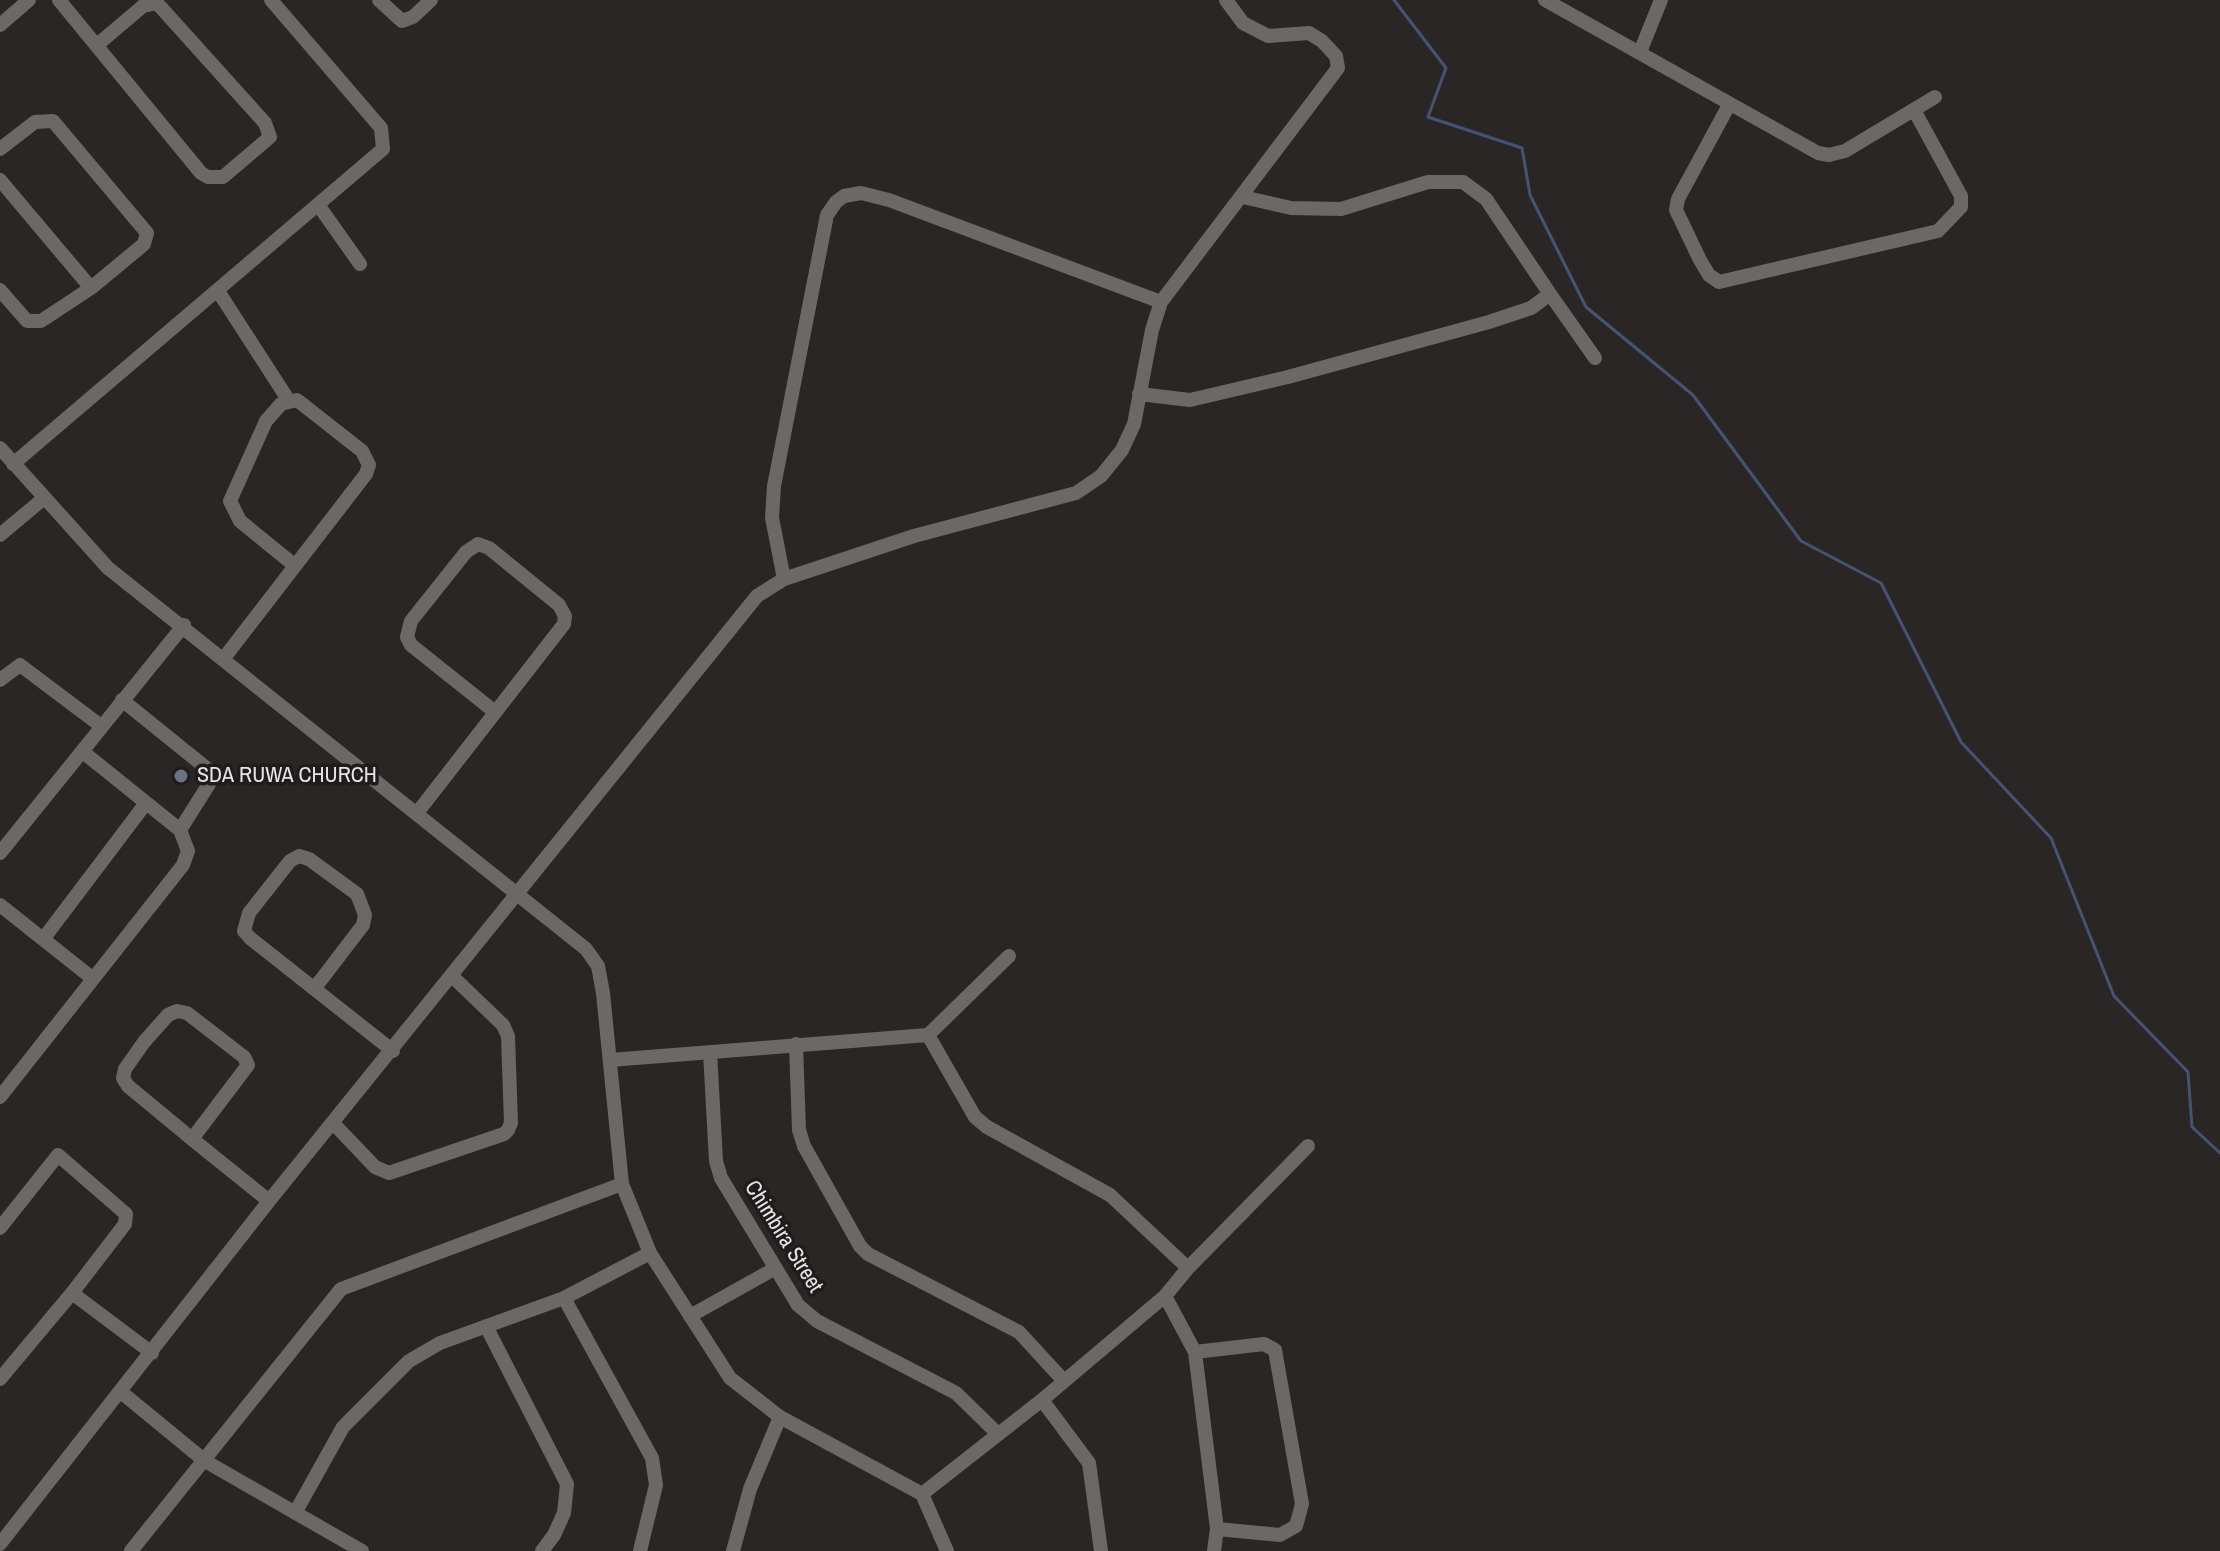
<!DOCTYPE html>
<html>
<head>
<meta charset="utf-8">
<style>
	body { margin:0 }
	canvas { display:block; background:#292625 }
</style>
</head>
<body>
<canvas width="2220" height="1551"></canvas>
<script>
const g = document.querySelector('canvas').getContext('2d');
g.lineJoin = 'round';
const poly = rows => new Path2D(rows.map(r => 'M' + r).join(''));
function strokePath(path, color, width, dash) { g.strokeStyle = color; g.lineWidth = width; g.lineCap = dash ? 'butt' : 'round'; g.setLineDash(dash || []); g.stroke(path); }
function label(font, color, halo, rows, align = 'center') {
  g.font = font + ' "Archivo Narrow",sans-serif'; g.lineWidth = 7; g.setLineDash([]); g.textBaseline = 'middle'; g.strokeStyle = halo; g.fillStyle = color; for (const [text, x, y, turn = 0] of rows) {
    g.save(); g.translate(x, y); g.rotate((+turn || 0) * Math.PI / 180); g.textAlign = isNaN(turn) ? turn : align; if (halo) g.strokeText(text, 0, 0); g.fillText(text, 0, 0); g.restore();
  }
}
strokePath(poly([
	[1394,0,1446,68,1428,117,1522,148,1530,195,1586,307,1693,395,1801,541,1881,583,1961,742,2051,838,2114,996,2188,1072,2192,1127,2220,1153]
]), '#465372', 3);
strokePath(poly([
	[59,0,201,173,208,177,223,177,270,137,265,123,157,3,143,6,97,45],
	[379,0,402,21,413,17,431,0],
	[1545,0,1818,153,1829,155,1845,151,1935,97],
	[0,25,29,0],
	[1640,52,1661,0],
	[1729,105,1678,199,1676,210,1700,260,1709,275,1719,282,1938,231,1961,207,1961,196,1914,110],
	[0,149,35,122,53,121,147,233,144,244,91,288,41,321,27,321,0,290],
	[0,180,91,288],
	[1243,197,1291,208,1341,209,1428,182,1463,182,1486,199,1550,294],
	[319,206,360,264],
	[218,291,289,401],
	[1139,394,1190,400,1288,377,1489,322,1531,308,1550,294,1595,358],
	[0,448,108,568,586,949,598,966,603,993,622,1184,650,1253,730,1378,780,1417,922,1494,947,1551],
	[13,464,383,149,381,128,271,0],
	[0,535,43,499],
	[784,579,772,518,774,486,827,215,836,202,844,196,861,193,889,200,1161,302],
	[224,658,366,474,369,465,362,451,297,400,281,404,266,421,230,501,240,521,294,565],
	[0,680,20,665,101,726],
	[122,700,210,771,209,784,180,830],
	[417,813,564,624,565,616,559,605,489,548,478,544,466,552,411,621,407,637,411,645,495,712],
	[0,853,184,625],
	[0,905,92,978],
	[44,938,146,803],
	[314,989,363,925,365,915,357,894,309,859,299,856,290,861,249,913,244,931,250,938,393,1051],
	[928,1035,1009,956],
	[796,1044,799,1130,804,1146,860,1246,868,1254,1019,1332,1064,1381],
	[710,1052,716,1161,721,1178,798,1305,817,1321,956,1393,998,1434],
	[610,1060,928,1035,975,1117,987,1127,1110,1195,1188,1268],
	[0,1097,183,865,188,851,180,830,83,752],
	[334,1124,375,1167,389,1173,504,1134,508,1130,511,1123,508,1036,503,1025,453,977],
	[192,1139,248,1065,244,1057,187,1013,177,1011,168,1015,144,1042,125,1069,123,1078,128,1086,192,1139,269,1201],
	[0,1228,58,1155,126,1214,125,1224,72,1293,0,1379],
	[72,1293,152,1353],
	[1165,1296,1195,1352,1217,1529,1214,1551],
	[564,1298,652,1458,656,1485,640,1551],
	[690,1316,774,1269],
	[486,1326,567,1484,564,1513,554,1535,542,1551],
	[1195,1352,1264,1344,1275,1350,1302,1504,1296,1526,1280,1535,1217,1529],
	[121,1392,205,1461,362,1551],
	[1042,1400,1089,1463,1101,1551],
	[922,1494,1042,1400,1165,1296,1188,1268,1308,1146],
	[295,1513,343,1427,409,1361,440,1343,564,1298,650,1253],
	[0,1544,269,1201,757,596,784,579,914,536,1076,493,1101,476,1122,450,1134,424,1152,330,1161,302,1338,68,1336,56,1322,41,1309,33,1268,36,1243,23,1226,0],
	[131,1551,341,1289,622,1184],
	[733,1551,750,1489,780,1417]
]), '#6b6867', 14);
for (const [x, y, r, color] of [
	[181,776,8,"#6b7280"]
]) { const dot = new Path2D(); dot.arc(x, y, r, 0, 2 * Math.PI); g.fillStyle = color; g.fill(dot); strokePath(dot, '#1f1d1b', 3); }
label('22px', '#e7e5e5', '#1f1d1b', [
	["SDA RUWA CHURCH",197,776]
], 'left');
label('22px', '#e7e5e5', '#1f1d1b', [
	["Chimbira Street",783,1237,58]
]);
</script>
</body>
</html>
